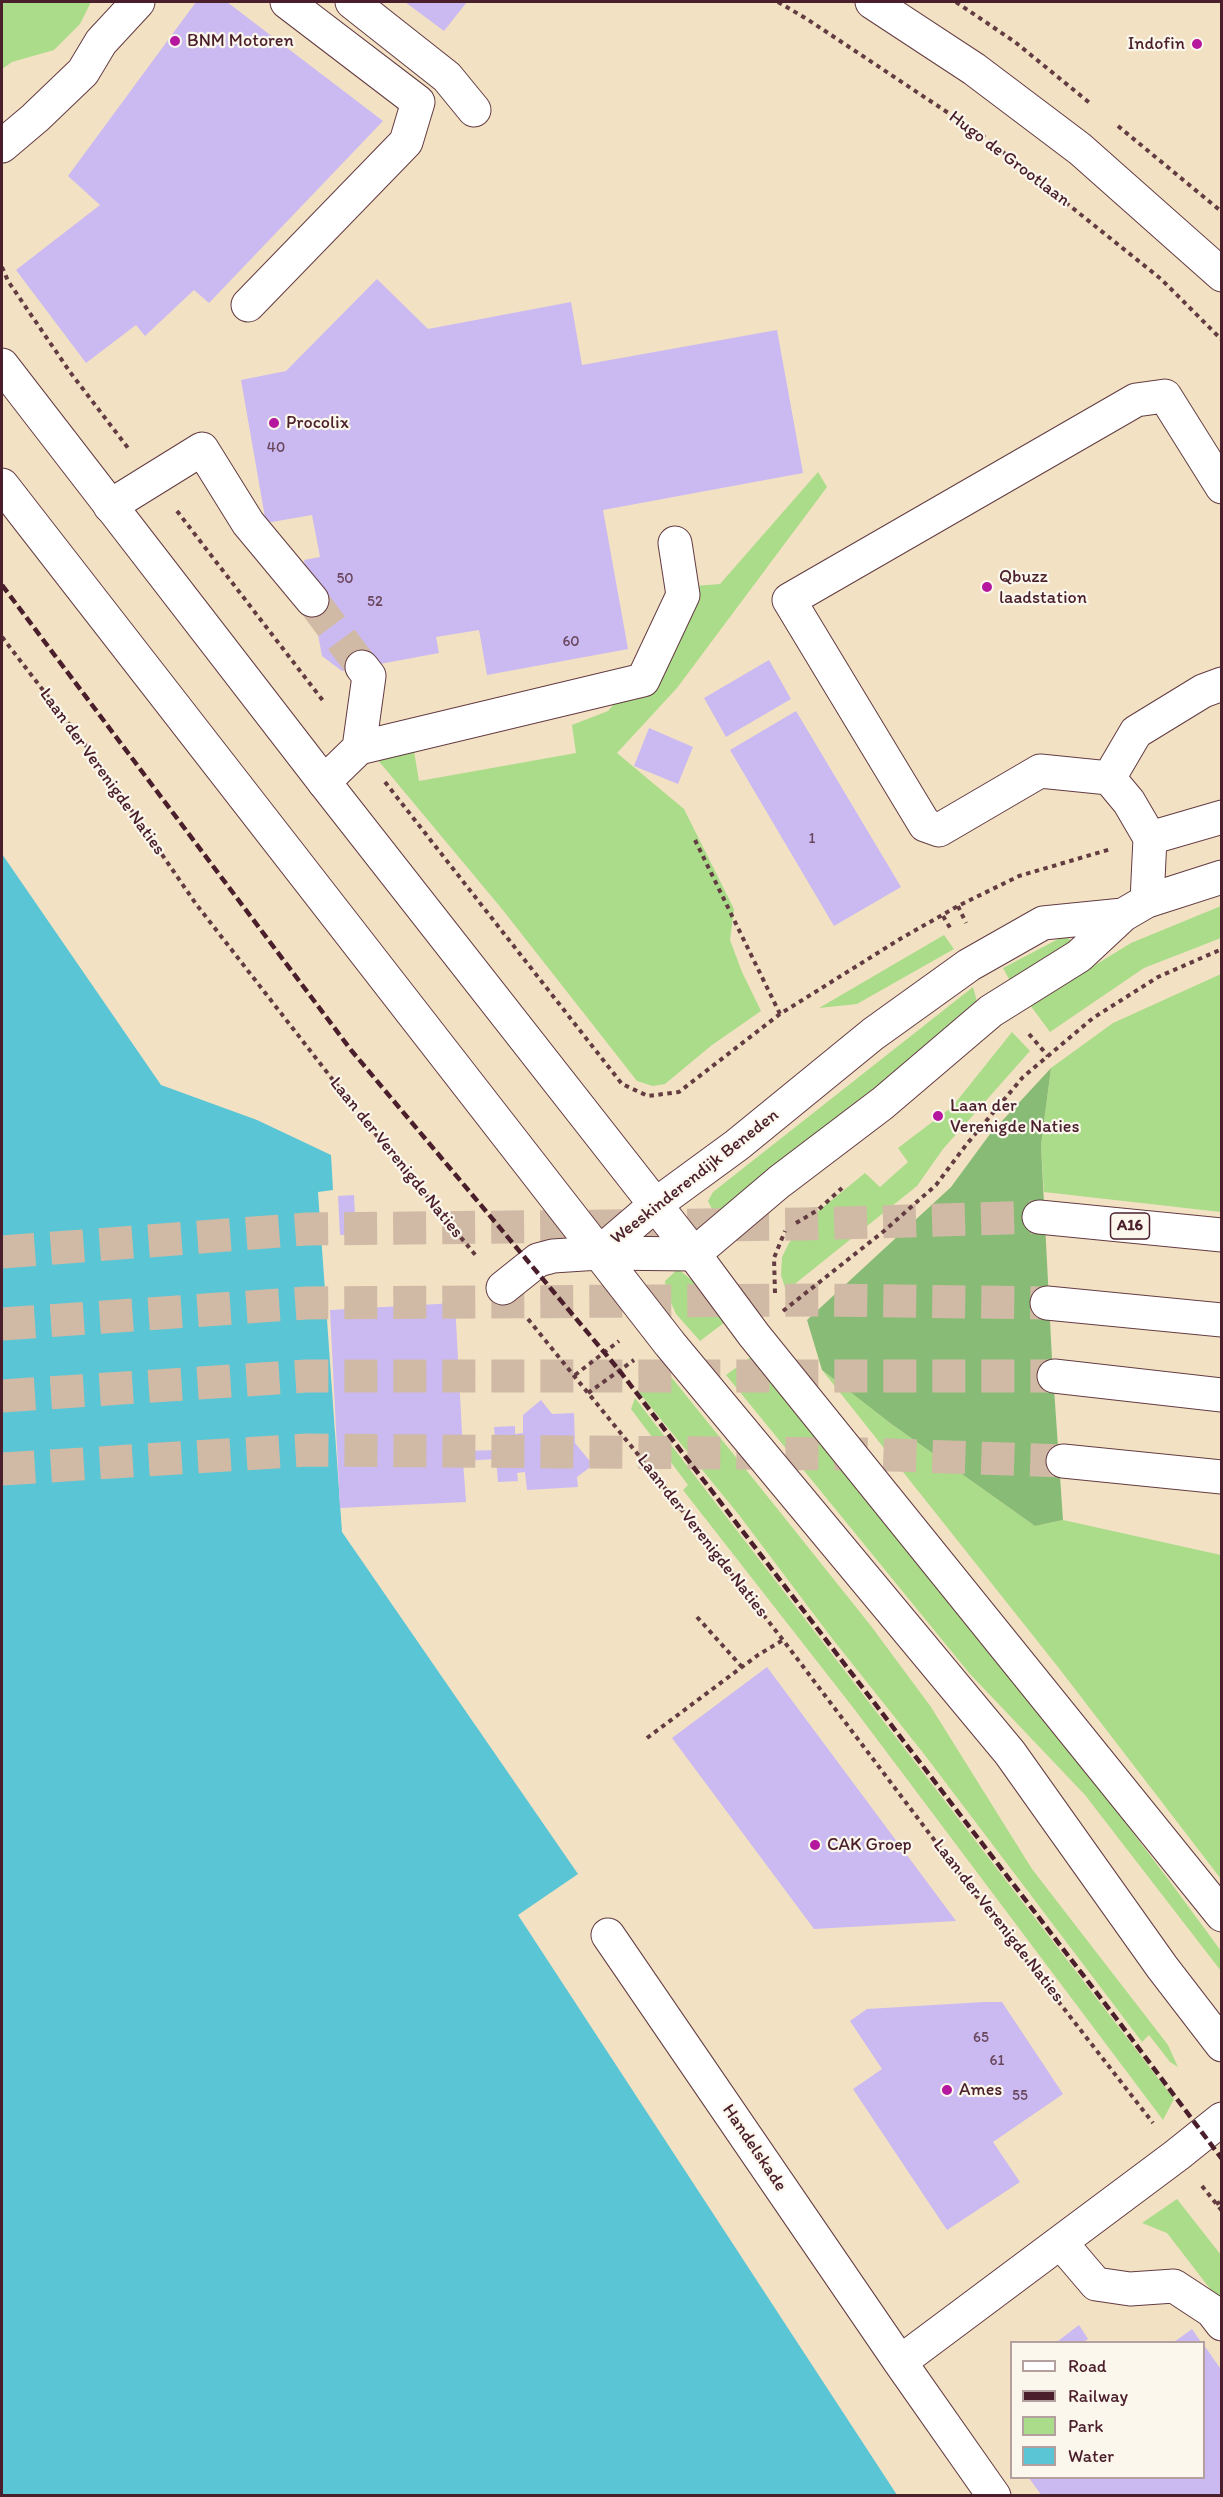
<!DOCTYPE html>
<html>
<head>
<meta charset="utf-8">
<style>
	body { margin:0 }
	#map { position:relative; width:1223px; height:2497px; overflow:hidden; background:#f3e1c4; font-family:Itim,sans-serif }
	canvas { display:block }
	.frame { position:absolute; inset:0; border:3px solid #4a1f2b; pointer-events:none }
	.legend { position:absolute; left:1010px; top:2341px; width:195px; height:138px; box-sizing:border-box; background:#fbf7ec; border:2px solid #b4a19f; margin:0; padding:8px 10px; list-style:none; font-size:18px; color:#4a1f2b }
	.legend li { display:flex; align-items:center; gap:12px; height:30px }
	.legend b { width:30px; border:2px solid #b4a19f }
</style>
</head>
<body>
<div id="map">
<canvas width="1223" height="2497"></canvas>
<div class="frame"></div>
<ul class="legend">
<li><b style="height:8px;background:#fff"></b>Road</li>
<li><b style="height:8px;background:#4a1f2b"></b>Railway</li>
<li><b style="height:16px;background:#abdc8a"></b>Park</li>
<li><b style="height:16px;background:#5ac5d4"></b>Water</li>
</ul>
</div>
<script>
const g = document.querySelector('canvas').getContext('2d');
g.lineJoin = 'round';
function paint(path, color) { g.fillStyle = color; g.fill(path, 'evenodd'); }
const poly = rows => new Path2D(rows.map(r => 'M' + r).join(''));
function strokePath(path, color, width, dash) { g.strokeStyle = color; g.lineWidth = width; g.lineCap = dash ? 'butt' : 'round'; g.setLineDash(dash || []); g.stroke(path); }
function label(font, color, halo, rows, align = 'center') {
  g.font = font + ' Itim,sans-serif'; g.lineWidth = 4.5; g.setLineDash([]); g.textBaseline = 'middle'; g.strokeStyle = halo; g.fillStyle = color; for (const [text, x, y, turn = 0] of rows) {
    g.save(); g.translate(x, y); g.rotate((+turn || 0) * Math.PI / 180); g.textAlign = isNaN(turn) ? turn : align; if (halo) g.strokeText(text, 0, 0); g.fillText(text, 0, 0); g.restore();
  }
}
paint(poly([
	[2,2,91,2,80,24,54,50,12,62,2,69],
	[818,472,827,487,677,688,617,753,684,809,734,909,730,940,742,972,761,1011,712,1045,665,1084,653,1086,637,1081,502,909,377,759,414,751,419,781,576,753,572,725,608,711,687,621,694,586,720,584],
	[1221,906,1221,938,1144,968,1050,1032,1030,1005,1131,943],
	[944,935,954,949,857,1004,819,1008],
	[1064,936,1071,940,1071,947,1010,981,1003,968],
	[1221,974,1221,1212,1044,1192,1041,1145,1051,1068,1113,1023],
	[973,987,978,1005,719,1212,712,1209,708,1201,713,1192],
	[1012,1032,1030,1051,943,1149,917,1186,786,1291,781,1275,782,1257,789,1243,806,1221,865,1173,880,1187,908,1162,898,1148,952,1107],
	[678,1269,699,1286,729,1319,700,1341,676,1314,666,1291,665,1281],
	[755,1354,1065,1743,1168,1879,1221,1951,1221,1971,1085,1795,970,1674,726,1375],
	[822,1370,890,1423,1035,1526,1063,1520,1221,1555,1221,1879,1058,1667],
	[664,1373,668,1373,776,1507,871,1626,931,1707,1032,1869,1168,2045,1178,2067,1170,2062,1149,2035,1142,2042,924,1754,831,1637,739,1515,637,1390],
	[635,1398,1174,2099,1163,2120,855,1710,683,1490,688,1485,631,1409],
	[1177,2199,1221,2255,1221,2303,1167,2233,1142,2223]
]), '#abdc8a');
paint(poly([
	[1051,1068,1041,1145,1052,1359,1063,1520,1035,1526,890,1423,822,1370,807,1320,951,1187,990,1134]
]), '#88bc76');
paint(poly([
	[2,854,161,1085,257,1120,331,1155,333,1190,318,1192,342,1532,578,1874,518,1915,897,2495,2,2495]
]), '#5ac5d4');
paint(poly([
	[196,2,227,2,383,121,209,303,194,290,145,336,136,325,86,363,16,270,100,205,68,176],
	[405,2,467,2,444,31],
	[377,279,428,329,571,302,582,365,777,330,803,473,603,510,628,649,487,675,479,630,436,637,439,653,342,671,322,656,304,560,320,557,312,515,266,523,241,380,286,371],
	[769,660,791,699,726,737,704,698],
	[796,711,901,887,834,926,730,750],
	[649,728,693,747,678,784,634,766],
	[354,1195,356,1235,340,1235,338,1196],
	[455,1303,463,1451,496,1450,494,1427,515,1426,515,1434,523,1433,523,1415,541,1400,552,1414,574,1413,575,1443,593,1465,577,1477,578,1487,527,1490,525,1472,517,1473,518,1481,498,1482,496,1459,463,1461,466,1502,340,1508,330,1310],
	[767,1667,956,1921,814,1929,672,1738],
	[984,2002,1002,2002,1063,2094,993,2142,1020,2182,947,2230,853,2089,882,2069,850,2021,867,2009],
	[1079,2325,1088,2339,1083,2342,1059,2342,1058,2341],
	[1192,2329,1201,2342,1174,2342],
	[1204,2345,1222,2371,1222,2496,1042,2496,1029,2478,1204,2478]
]), '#cabaf1');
strokePath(poly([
	[312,600,362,667]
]), '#d1baa5', 33, [33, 16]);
strokePath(poly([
	[2,1252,307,1229,805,1224,1039,1217],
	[2,1324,306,1303,824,1300,1047,1303],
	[2,1396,306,1376,1054,1376],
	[2,1469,306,1450,864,1454,1063,1461]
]), '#d1baa5', 33, [33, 16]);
const minor = poly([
	[352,2,447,77,474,110],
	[2,146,35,118,83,72,101,42,138,2],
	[248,305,406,142,418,102,287,2],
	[110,506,202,449,248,523,312,600],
	[359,748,369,676,362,667],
	[1109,778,1136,732,1203,691,1222,684],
	[324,782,359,748,643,680,683,595,675,543],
	[1150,838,1129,802,1109,778,1040,771,939,830,925,825,789,600,1136,400,1165,396,1222,487],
	[1150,838,1222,817],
	[1147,901,1150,838],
	[599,1253,655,1205,737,1145,873,1034,969,965,1043,923,1123,915],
	[503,1288,538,1260,553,1256,599,1253,694,1254,779,1182,883,1103,991,1011,1079,956,1123,915,1147,901,1222,877],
	[608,1935,900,2362,994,2496],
	[1061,2243,1096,2284,1130,2289,1174,2286,1212,2311,1222,2324],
	[900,2362,1177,2155,1222,2119]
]);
const major = poly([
	[872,2,974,69,1080,149,1222,275],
	[2,365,324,782,694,1254,754,1335,1222,1915],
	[2,485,670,1344,1010,1753,1162,1967,1222,2045]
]);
const highway = poly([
	[1039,1217,1222,1235],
	[1047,1303,1222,1320],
	[1054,1376,1222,1395],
	[1063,1461,1222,1477]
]);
strokePath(minor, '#633c42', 35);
strokePath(major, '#633c42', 35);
strokePath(highway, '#633c42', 35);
strokePath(poly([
	[778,2,807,19,983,136,1161,279,1222,340],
	[956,2,1015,42,1091,104],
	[1118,126,1222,212],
	[2,267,8,281,70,372,128,448],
	[177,511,324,702],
	[2,637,97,760,196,904,368,1125,477,1257],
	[385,782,622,1084,648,1096,679,1092,780,1014,900,939,958,906,1019,876,1111,849],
	[695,840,780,1014],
	[958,906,966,923],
	[943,916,952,931],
	[1029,1034,1048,1056],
	[796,1223,818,1210,842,1188],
	[775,1293,774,1258,785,1231],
	[783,1311,884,1231,936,1185,966,1145,1023,1077,1093,1018,1158,977,1222,949],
	[528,1319,653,1473,783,1640,991,1915,1153,2123],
	[575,1375,619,1341],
	[588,1393,634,1360],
	[697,1617,742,1667],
	[647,1738,758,1655,783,1640],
	[1202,2186,1222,2211],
	[1216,2204,1222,2201]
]), '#633c42', 4, [4.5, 4.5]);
strokePath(minor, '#fff', 33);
strokePath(major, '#fff', 33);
strokePath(highway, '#fff', 33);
strokePath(poly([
	[2,585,351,1050,619,1370,1116,2018,1222,2159]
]), '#4a1f2b', 4.5, [9, 4.5]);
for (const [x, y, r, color] of [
	[175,41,6,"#b5179e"],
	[1197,44,6,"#b5179e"],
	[274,423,6,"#b5179e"],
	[987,587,6,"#b5179e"],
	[938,1116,6,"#b5179e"],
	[815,1845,6,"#b5179e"],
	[947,2090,6,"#b5179e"]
]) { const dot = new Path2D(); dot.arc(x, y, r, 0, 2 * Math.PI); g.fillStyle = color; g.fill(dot); strokePath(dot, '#fbf7ec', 2); }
label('15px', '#6a465c', null, [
	["40",276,448],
	["50",345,579],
	["52",375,602],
	["60",571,642],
	["1",812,839],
	["65",981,2038],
	["61",997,2061],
	["55",1020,2096]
]);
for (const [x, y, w] of [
	[1130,1226,39]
]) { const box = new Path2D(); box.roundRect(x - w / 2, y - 13, w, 26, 4.5); g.fillStyle = '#fbf7ec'; g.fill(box); strokePath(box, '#4a1f2b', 1.5); }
label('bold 16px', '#4a1f2b', null, [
	["A16",1130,1226]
]);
label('18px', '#4a1f2b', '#fbf7ec', [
	["BNM Motoren",187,41],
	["Indofin",1185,44,"right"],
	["Procolix",286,423],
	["Qbuzz",999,577],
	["laadstation",999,598],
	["Laan der",950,1106],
	["Verenigde Naties",950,1127],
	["CAK Groep",827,1845],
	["Ames",959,2090]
], 'left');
label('18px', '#4a1f2b', '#fbf7ec', [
	["Hugo de Grootlaan",1009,159,37],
	["Laan der Verenigde Naties",102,772,54],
	["Laan der Verenigde Naties",396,1158,51],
	["Weeskinderendijk Beneden",695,1177,-38],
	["Laan der Verenigde Naties",702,1536,52],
	["Laan der Verenigde Naties",998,1921,52],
	["Handelskade",754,2148,56]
]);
</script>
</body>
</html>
